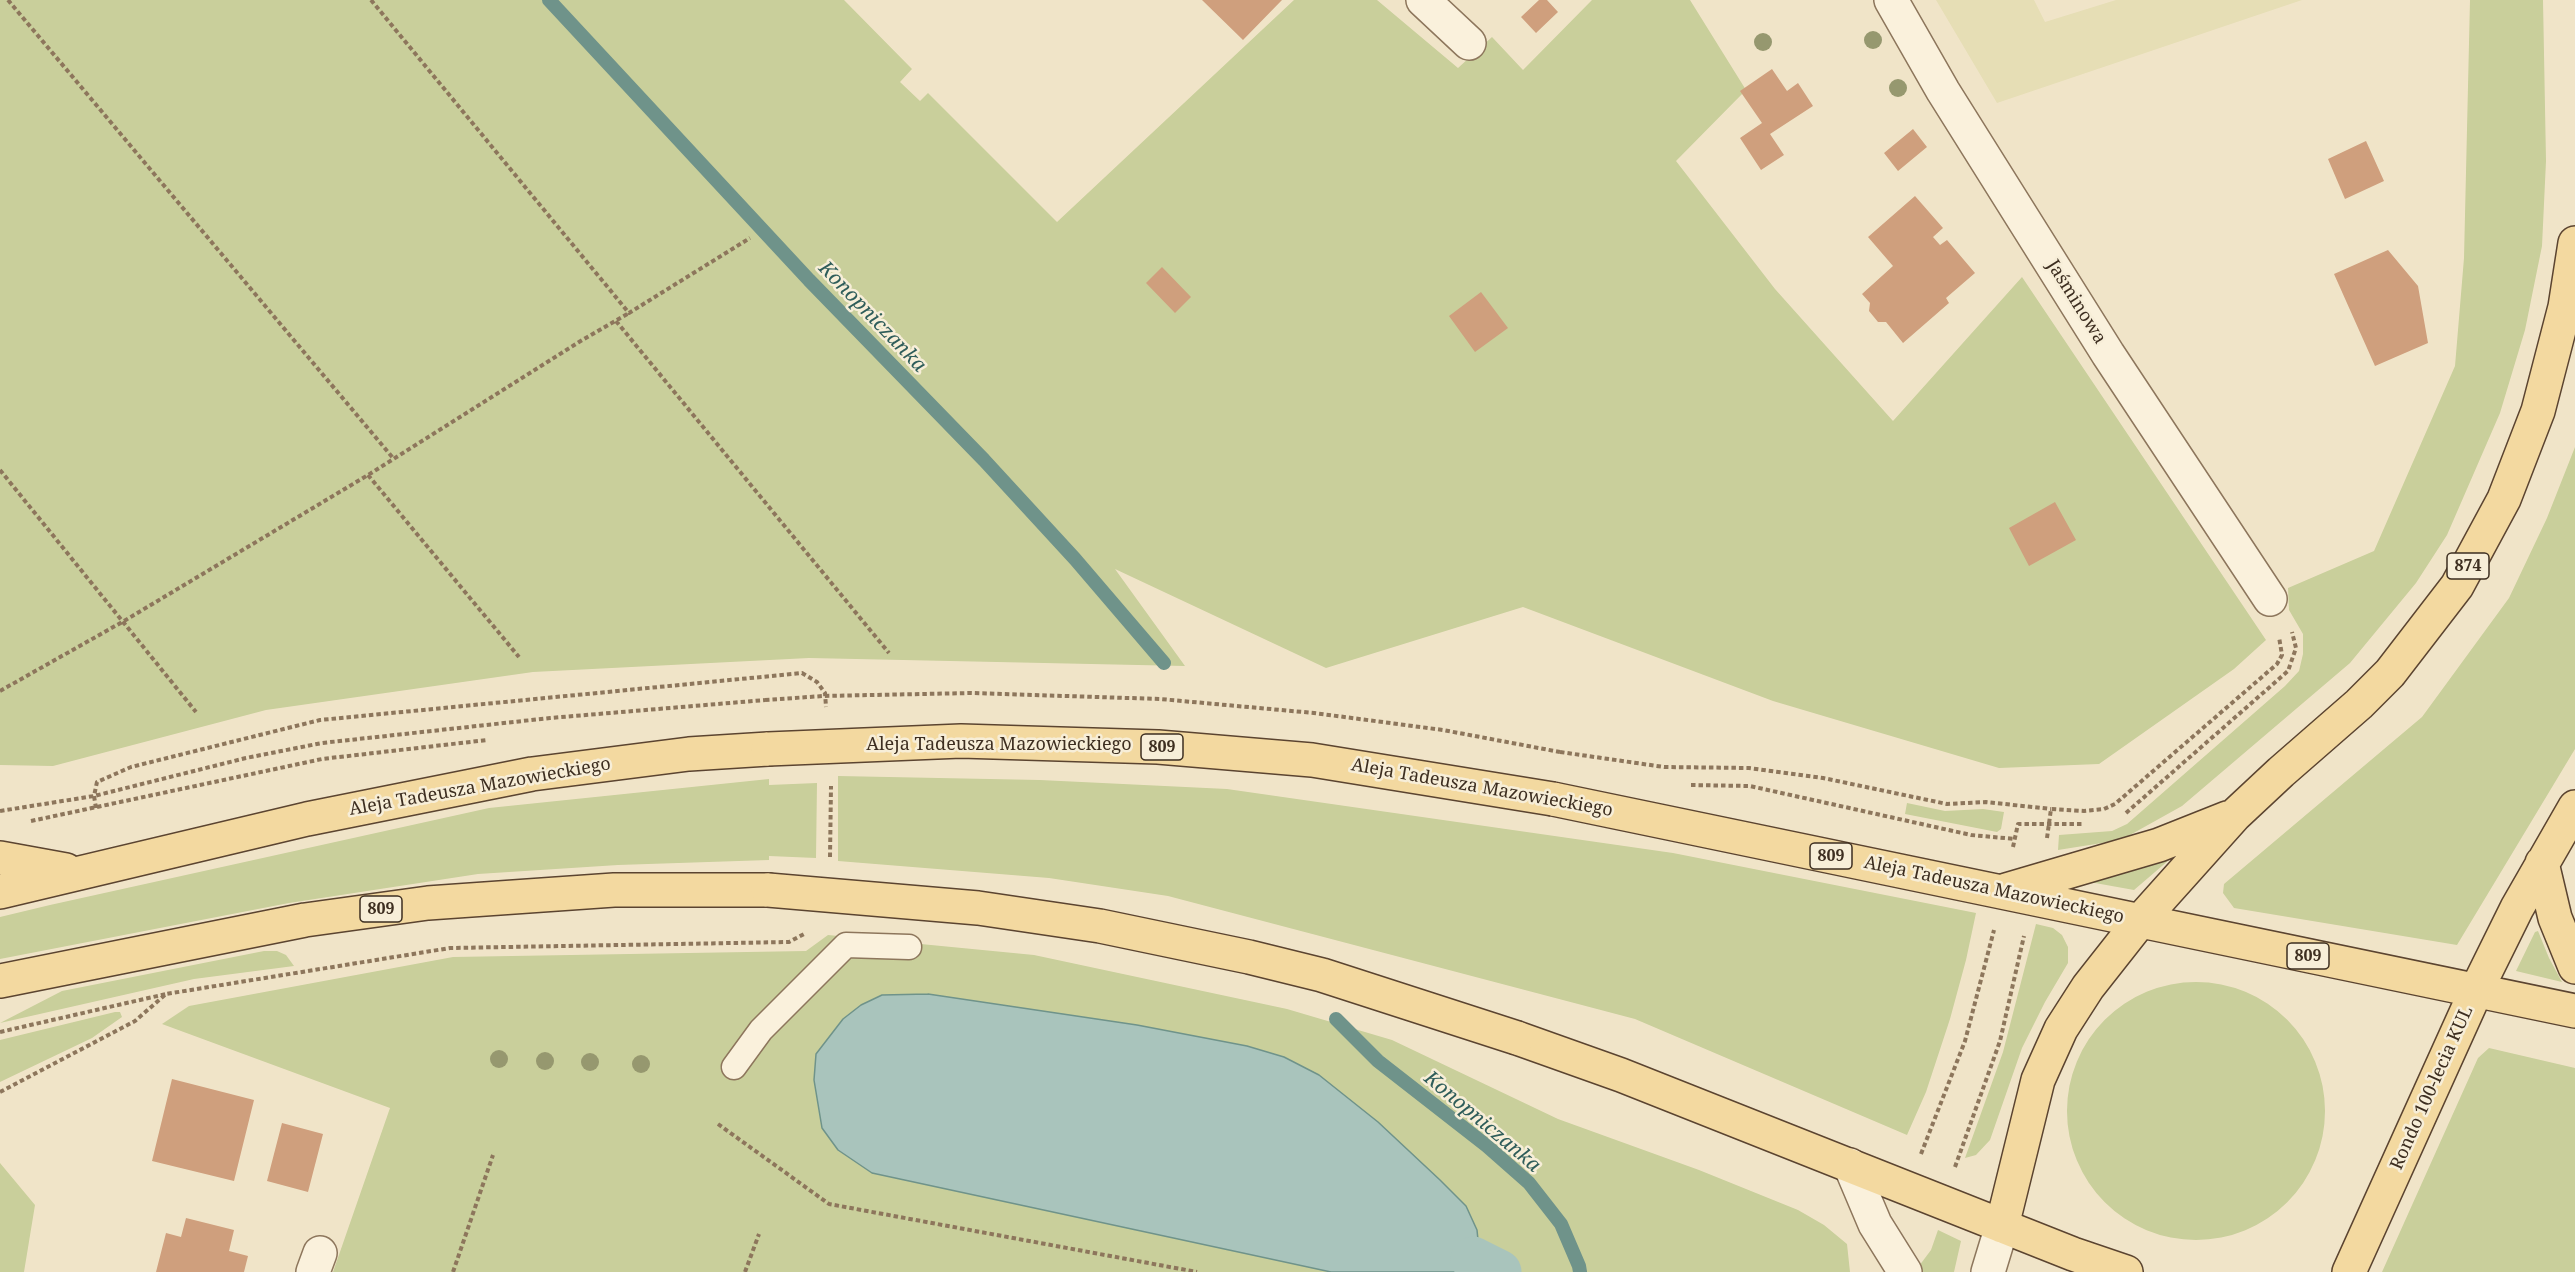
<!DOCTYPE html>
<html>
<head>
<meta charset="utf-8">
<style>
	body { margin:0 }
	canvas { display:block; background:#f0e4c8 }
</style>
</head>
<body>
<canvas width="2575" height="1272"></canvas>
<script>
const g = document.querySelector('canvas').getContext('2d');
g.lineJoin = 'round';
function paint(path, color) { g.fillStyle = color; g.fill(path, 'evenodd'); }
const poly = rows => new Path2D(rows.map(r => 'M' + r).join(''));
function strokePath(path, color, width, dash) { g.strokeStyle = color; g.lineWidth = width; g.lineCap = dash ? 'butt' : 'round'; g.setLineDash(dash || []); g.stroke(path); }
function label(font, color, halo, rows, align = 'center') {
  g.font = font + ' "Noto Serif",serif'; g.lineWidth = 5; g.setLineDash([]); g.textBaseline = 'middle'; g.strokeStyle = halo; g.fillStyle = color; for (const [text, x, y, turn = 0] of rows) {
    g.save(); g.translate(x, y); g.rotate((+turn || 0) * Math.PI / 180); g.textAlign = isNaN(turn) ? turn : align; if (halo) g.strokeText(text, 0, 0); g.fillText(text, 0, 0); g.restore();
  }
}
paint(poly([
	[1936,0,2034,0,2045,22,2116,0,2302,0,1997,103]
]), '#e6deb5');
paint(poly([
	[0,0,844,0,912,69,900,82,920,101,928,93,1057,222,1294,0,1377,0,1458,68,1492,37,1523,70,1592,0,1690,0,1746,90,1676,161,1775,289,1893,421,2022,277,2266,640,2234,669,2099,764,1999,768,1773,701,1523,607,1326,668,1115,569,1185,666,809,658,533,672,266,710,53,766,0,765],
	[2470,0,2543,0,2546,161,2542,246,2525,330,2500,413,2447,535,2416,583,2350,663,2182,806,2121,840,2058,850,2059,835,2112,831,2127,824,2285,686,2299,671,2303,654,2303,634,2289,610,2288,588,2374,551,2455,366,2464,258],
	[2575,447,2575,749,2457,945,2234,908,2223,893,2224,884,2422,717,2509,598,2547,518],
	[838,776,1040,780,1227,789,1673,853,1976,913,1966,960,1950,1019,1926,1092,1907,1135,1635,1019,1168,896,1049,878,838,861],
	[769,779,769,785,817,783,816,858,769,856,769,860,618,865,478,874,289,903,0,959,0,917,50,905,489,808],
	[1907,803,1945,811,1983,809,2004,812,2001,829,1997,832,1905,814],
	[2169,857,2169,860,2134,890,2084,881],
	[2036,924,2053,928,2062,935,2068,947,2068,963,2045,1002,2022,1048,1990,1140,1976,1155,1965,1158,2003,1052],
	[2538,931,2549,958,2562,982,2516,971,2535,932],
	[828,935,1034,955,1287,1009,1392,1040,1558,1119,1699,1170,1798,1210,1824,1225,1847,1244,1850,1272,333,1272,390,1108,162,1024,189,1006,453,957,806,951],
	[264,951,277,951,286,955,294,966,194,979,0,1023,62,991],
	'2067 1111a129 129 0 1 1 258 0a129 129 0 1 1-258 0Z',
	[115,1012,120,1012,122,1017,92,1038,0,1082,0,1040],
	[2489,1048,2575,1068,2575,1272,2382,1272,2478,1058],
	[0,1163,35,1205,24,1272,0,1272],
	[1938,1230,1961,1241,1954,1272,1921,1272,1919,1266,1931,1250]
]), '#c9cf9b');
const water = poly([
	[928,994,1137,1025,1247,1046,1284,1057,1319,1075,1378,1122,1440,1180,1466,1206,1477,1230,1479,1250,1465,1272,1331,1272,872,1173,838,1150,822,1128,814,1080,816,1054,843,1019,861,1005,882,995,928,994]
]);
paint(water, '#a9c4bc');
strokePath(water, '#6f938a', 1.5);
strokePath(poly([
	[549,0,809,280,984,460,1075,559,1164,663],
	[1336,1019,1378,1061,1487,1146,1529,1183,1561,1224,1579,1266,1580,1272]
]), '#6f938a', 14);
strokePath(poly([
	[1473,1259,1499,1272]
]), '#a9c4bc', 45);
paint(poly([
	[1202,0,1282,0,1243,40],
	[1539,0,1547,0,1558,12,1536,33,1521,17],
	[1772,69,1787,91,1798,83,1813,106,1770,134,1784,155,1761,170,1740,138,1762,123,1740,91],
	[1913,129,1927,147,1898,171,1884,153],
	[2366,141,2384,181,2345,199,2328,159],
	[1915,196,1943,228,1933,237,1940,245,1947,240,1975,273,1946,298,1949,303,1903,343,1886,322,1878,322,1869,311,1870,303,1862,294,1893,266,1868,237],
	[2388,250,2418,286,2428,343,2375,366,2334,274],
	[1162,267,1191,297,1175,313,1146,283],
	[1481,292,1508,328,1475,352,1449,316],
	[2055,502,2076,540,2029,566,2009,528],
	[172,1079,254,1100,234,1181,152,1161],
	[282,1123,323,1134,308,1192,267,1181],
	[186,1218,234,1230,229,1251,248,1256,244,1272,156,1272,166,1233,181,1237]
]), '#cf9f7d');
const lane = poly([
	[734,1067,761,1030,846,945,909,947]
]);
const street = poly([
	[1423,0,1469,43],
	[1891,0,1943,91,2108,354,2270,599],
	[1850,1165,1875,1224,1905,1272],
	[313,1272,320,1253],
	[1988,1272,2002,1226]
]);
const primary = poly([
	[1553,799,2575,1011],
	[0,858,66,870],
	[2542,863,2555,918,2575,967],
	[2006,890,2159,845,2227,818],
	[0,892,307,819,532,774,689,754,768,749],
	[0,981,305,920,428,903,614,890,768,890],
	[1517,1038,1621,1075,2073,1254,2126,1272],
	[2002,1226,2038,1080,2061,1029,2088,987,2140,921,2235,815,2281,772,2359,704,2390,673,2457,586,2504,499,2538,411,2565,307,2575,243],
	[2349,1272,2476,991,2517,908,2575,807]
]);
strokePath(lane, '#8d765c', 27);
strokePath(street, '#8d765c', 36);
strokePath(primary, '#5b4430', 36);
strokePath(poly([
	[8,0,393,458],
	[371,0,629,313,750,238],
	[616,321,889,653],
	[0,470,196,712],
	[368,475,519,657],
	[0,691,124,621,368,475,579,342,629,313],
	[1560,752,1664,767,1749,768,1823,778,1947,804,1986,802,2051,809],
	[1691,785,1750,786,1971,835,2015,839],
	[96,808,94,796,97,782,131,767,320,720,802,673,817,682,825,693,826,707],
	[0,811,94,796,246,758,322,743,550,718,765,700],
	[2126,813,2288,671,2296,648,2292,632],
	[31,821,322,759,487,740],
	[2047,838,2051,809,2084,811,2104,809,2115,804,2277,664,2282,655,2279,637],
	[2013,847,2018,824,2083,824],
	[830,857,831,786],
	[0,1032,166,994],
	[0,1092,135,1021,166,994,450,948,789,942,806,933],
	[718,1124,829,1204,1197,1272],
	[1921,1154,1965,1041,1994,930],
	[1955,1167,2000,1041,2024,936],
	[453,1272,493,1155],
	[745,1272,759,1234]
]), '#8d765c', 4, [4.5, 3]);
strokePath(lane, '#faf1dc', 24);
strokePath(street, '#faf1dc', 33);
strokePath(primary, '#f3d9a0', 33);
const primaryBridge = poly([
	[768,749,961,741,1158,747,1312,760,1553,799],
	[768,890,978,908,1100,926,1249,957,1322,975,1517,1038]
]);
strokePath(primaryBridge, '#5b4430', 36, []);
strokePath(poly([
	[765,700,823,696,971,693,1160,699,1314,713,1443,730,1560,752]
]), '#8d765c', 4, [4.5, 3]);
strokePath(primaryBridge, '#f3d9a0', 33);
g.fillStyle = '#96986f';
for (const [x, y] of [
	[1873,40],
	[1763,42],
	[1898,88],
	[499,1059],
	[545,1061],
	[590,1062],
	[641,1064]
]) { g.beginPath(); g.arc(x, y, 9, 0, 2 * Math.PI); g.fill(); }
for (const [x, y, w] of [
	[2468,566,42],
	[1162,747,42],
	[1831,856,42],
	[381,909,42],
	[2308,956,42]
]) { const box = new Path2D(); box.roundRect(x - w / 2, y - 13, w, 26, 4.5); g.fillStyle = '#f7eed8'; g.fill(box); strokePath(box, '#3d2e20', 1.5); }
label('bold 16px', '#3d2e20', null, [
	["874",2468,566],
	["809",1162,747],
	["809",1831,856],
	["809",381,909],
	["809",2308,956]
]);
label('18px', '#3d2e20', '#f7eed8', [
	["Jaśminowa",2076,302,58],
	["Aleja Tadeusza Mazowieckiego",999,745],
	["Aleja Tadeusza Mazowieckiego",480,787,-10],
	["Aleja Tadeusza Mazowieckiego",1482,788,10],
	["Aleja Tadeusza Mazowieckiego",1994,890,12],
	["Rondo 100-lecia KUL",2432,1088,-66]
]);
label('italic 20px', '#2f5d5a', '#f7eed8', [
	["Konopniczanka",872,317,46],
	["Konopniczanka",1482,1122,40]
]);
</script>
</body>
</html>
